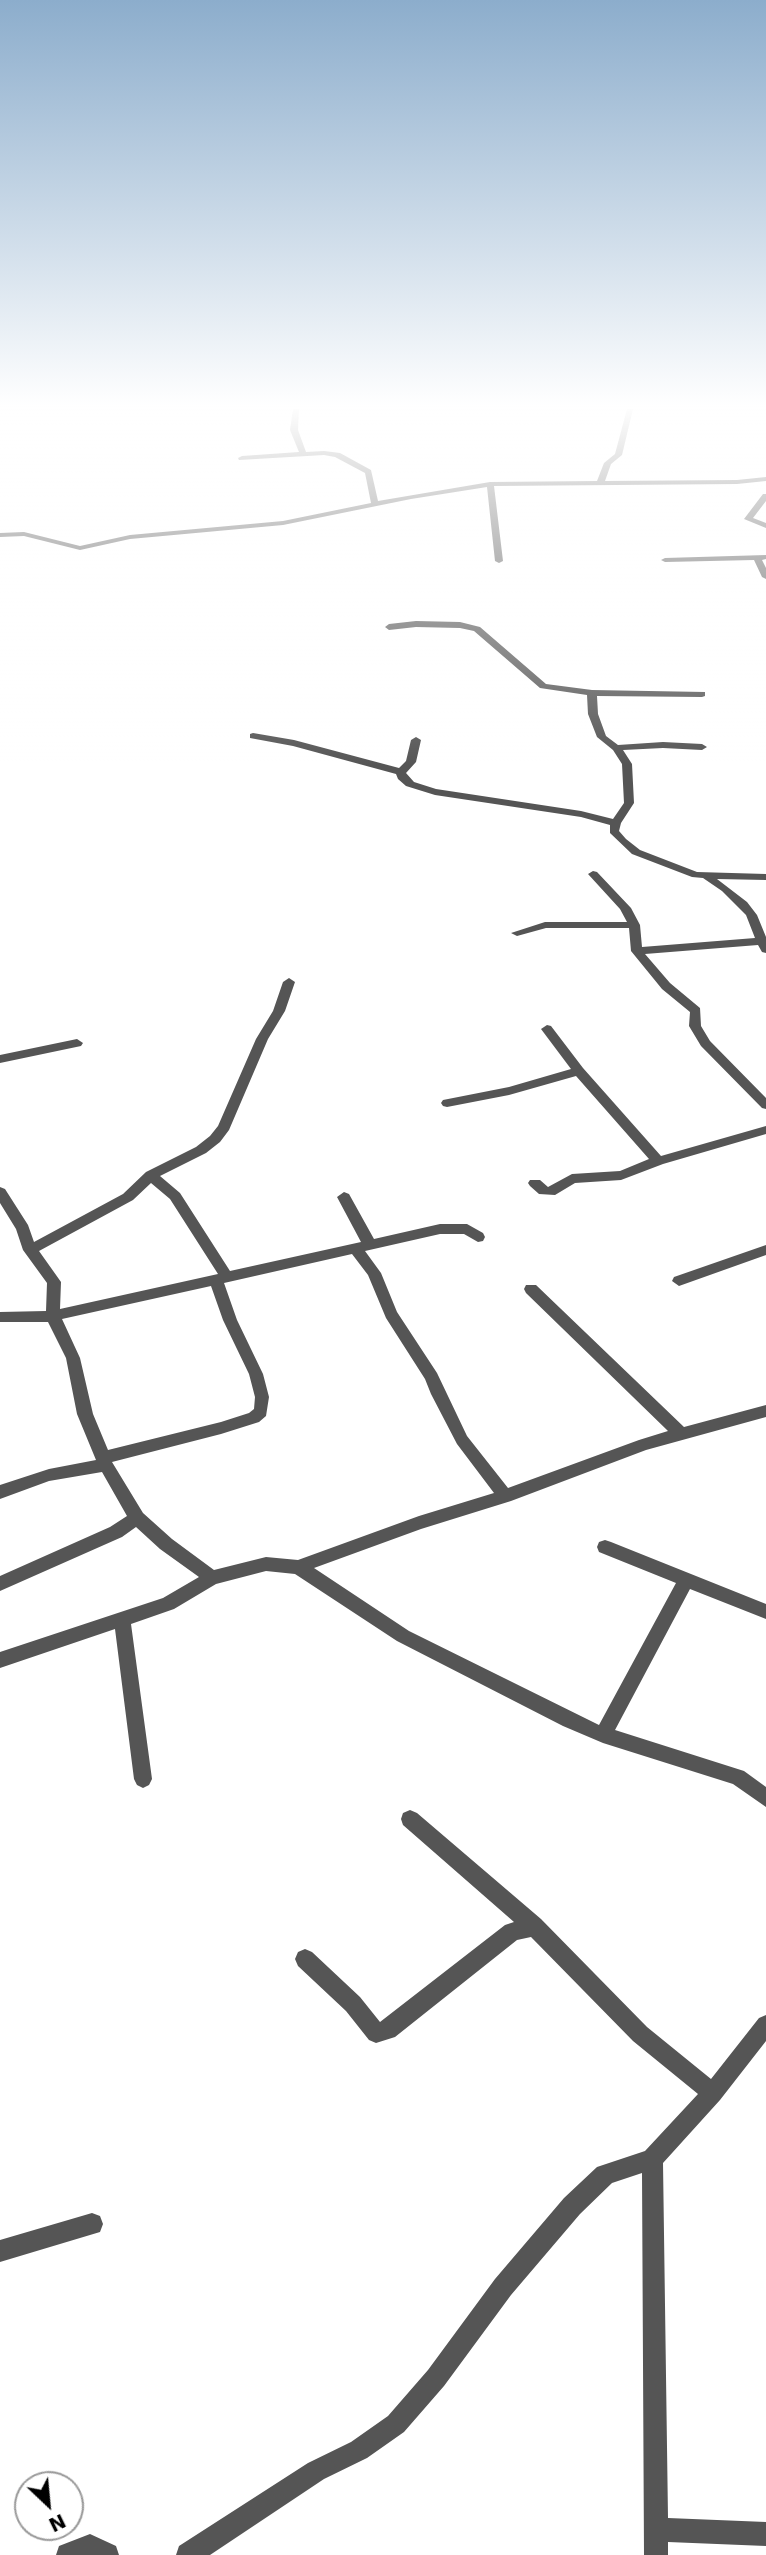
<!DOCTYPE html>
<html>
<head>
<meta charset="utf-8">
<style>
	body { margin:0 }
	#map { position:relative; width:766px; height:2555px; overflow:hidden; background:#fff; font-family:"DejaVu Sans",sans-serif }
	canvas { display:block }
	.north { position:absolute; left:14px; top:2471px; width:70px; height:70px; box-sizing:border-box; background:#fff; border:2px solid #999; border-radius:50%; rotate:154deg; font-size:19px; font-weight:700; line-height:28px; text-align:center; color:#000 }
	.north::after { content:''; display:block; margin:auto; width:24px; height:32px; background:#000; clip-path:polygon(50% 0,100% 100%,50% 72%,0 100%) }
</style>
</head>
<body>
<div id="map">
<canvas width="766" height="2555"></canvas>
<div class="north">N</div>
</div>
<script>
const g = document.querySelector('canvas').getContext('2d');
g.lineJoin = 'round';
const poly = rows => new Path2D(rows.map(r => 'M' + r).join(''));
function paint(path, color) { g.fillStyle = color; g.fill(path, 'evenodd'); }
paint(poly([
	[293,409,299,409,298,430,306,452,324,451,340,453,371,470,378,501,490,482,597,481,604,463,615,454,627,409,633,409,622,455,611,464,605,481,737,480,766,477,766,481,737,484,494,486,503,561,499,563,495,561,487,487,411,499,283,525,130,539,80,550,24,536,0,537,0,533,24,532,80,546,130,535,283,521,371,503,365,473,335,457,324,455,239,460,238,458,242,456,299,452,290,430,293,409],
	[763,494,766,494,766,501,753,518,766,523,766,528,744,519,763,494],
	[766,555,766,559,762,560,766,568,766,579,762,577,754,560,665,562,661,560,665,558,766,555],
	[416,621,460,622,480,627,546,684,592,690,705,692,705,696,702,697,597,696,598,714,606,736,618,745,663,742,702,744,707,747,702,750,663,748,623,750,632,764,634,803,621,823,619,831,626,839,640,850,697,872,766,874,766,880,717,879,747,902,757,915,766,937,766,953,762,952,758,945,645,954,670,983,700,1008,701,1026,710,1041,766,1098,766,1109,762,1108,701,1046,689,1026,690,1012,662,989,631,951,629,928,546,928,517,936,511,933,545,922,627,922,620,909,588,874,593,871,597,872,631,908,640,925,642,947,755,938,746,915,722,891,703,878,692,877,632,854,610,833,610,825,581,817,435,795,406,786,398,779,396,774,293,746,250,738,250,734,253,733,294,740,399,768,406,761,411,740,416,737,421,740,416,762,406,773,414,782,436,789,581,811,613,819,624,803,622,764,613,750,597,737,588,714,587,695,540,688,474,631,460,628,416,627,389,630,385,627,389,624,416,621],
	[289,978,295,982,285,1011,268,1039,229,1130,220,1142,206,1153,160,1176,180,1193,230,1271,361,1242,337,1197,344,1192,349,1194,374,1239,440,1224,467,1224,483,1233,485,1237,483,1241,478,1242,464,1234,440,1234,365,1251,381,1273,397,1312,437,1373,467,1436,508,1488,639,1440,668,1431,526,1293,524,1289,526,1285,536,1285,684,1427,766,1405,766,1417,646,1450,511,1501,421,1529,314,1568,409,1631,599,1725,676,1583,599,1552,597,1547,599,1542,605,1540,611,1542,766,1604,766,1619,690,1589,615,1730,744,1771,766,1787,766,1807,733,1784,603,1743,563,1726,397,1641,295,1574,266,1571,216,1584,174,1609,131,1624,152,1779,149,1785,143,1788,137,1785,134,1779,115,1629,0,1668,0,1652,163,1598,199,1577,160,1549,136,1527,122,1537,0,1591,0,1576,110,1527,127,1516,102,1472,49,1481,0,1499,0,1485,49,1469,96,1460,77,1414,66,1358,48,1322,0,1322,0,1312,46,1311,47,1283,23,1250,16,1229,0,1203,0,1187,5,1189,28,1225,34,1242,123,1194,146,1172,196,1147,210,1136,218,1126,256,1039,273,1011,283,982,289,978],
	[151,1183,170,1199,218,1274,60,1309,61,1282,39,1251,133,1200,151,1183],
	[352,1254,368,1275,386,1318,425,1379,431,1394,457,1444,494,1493,419,1516,298,1560,266,1557,214,1570,172,1539,143,1513,112,1462,221,1434,259,1422,266,1416,269,1397,263,1374,237,1320,224,1283,352,1254],
	[211,1286,223,1320,249,1374,255,1397,254,1409,249,1413,221,1422,108,1450,93,1414,80,1358,62,1319,211,1286],
	[547,1025,551,1026,583,1068,661,1156,766,1126,766,1134,663,1164,621,1180,575,1183,555,1195,539,1194,530,1186,528,1183,530,1180,540,1180,548,1187,572,1174,620,1171,649,1159,576,1076,509,1095,447,1107,443,1106,441,1103,443,1100,509,1087,571,1069,541,1029,547,1025],
	[77,1039,83,1043,81,1046,0,1063,0,1055,77,1039],
	[766,1245,766,1255,679,1286,672,1281,674,1277,766,1245],
	[410,1810,417,1813,541,1919,647,2027,711,2079,759,2018,766,2015,766,2041,720,2100,663,2163,668,2518,766,2522,766,2546,668,2542,668,2555,644,2555,642,2173,612,2183,580,2214,511,2295,444,2386,404,2432,367,2458,324,2479,210,2555,176,2555,179,2546,308,2463,351,2442,388,2416,428,2370,495,2279,564,2198,597,2167,645,2151,698,2094,633,2041,531,1937,517,1940,395,2037,376,2043,369,2040,346,2011,298,1966,295,1959,298,1952,305,1949,312,1952,360,1997,380,2022,505,1925,514,1922,403,1825,401,1819,403,1813,410,1810],
	[92,2213,100,2216,103,2224,100,2232,0,2262,0,2240,92,2213],
	[90,2534,116,2546,119,2555,56,2555,59,2546,90,2534]
]), '#555');
const sky = g.createLinearGradient(0, 0, 0, 766);
sky.addColorStop(0, '#8cadcc');
sky.addColorStop(0.53, '#fff');
sky.addColorStop(1, '#ffffff00');
g.fillStyle = sky;
g.fillRect(0, 0, 766, 766);
</script>
</body>
</html>
